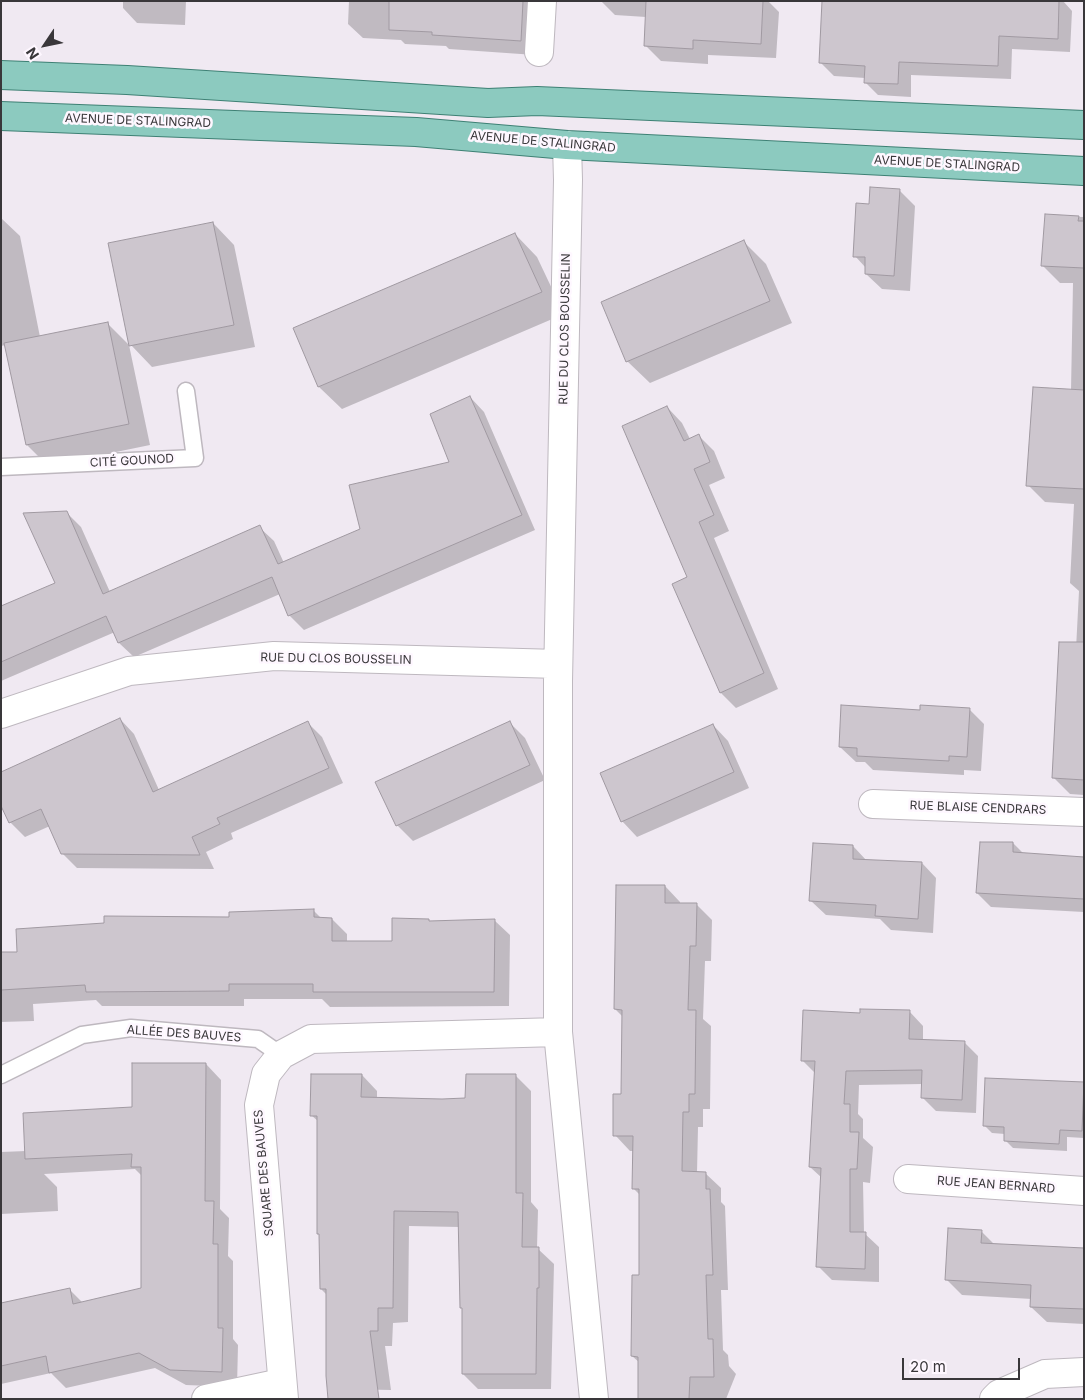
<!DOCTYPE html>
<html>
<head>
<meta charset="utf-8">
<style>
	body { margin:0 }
	#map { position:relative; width:1085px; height:1400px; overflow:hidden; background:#f0e9f2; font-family:Inter,sans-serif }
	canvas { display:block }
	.frame { position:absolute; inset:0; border:2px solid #39373a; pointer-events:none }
	.north { position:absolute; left:20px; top:20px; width:50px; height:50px; -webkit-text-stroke:4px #fef7ff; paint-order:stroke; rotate:236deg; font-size:14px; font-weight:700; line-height:20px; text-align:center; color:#39373a }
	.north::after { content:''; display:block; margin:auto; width:18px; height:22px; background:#39373a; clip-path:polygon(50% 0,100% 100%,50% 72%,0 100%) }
	.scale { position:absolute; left:902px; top:1358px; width:118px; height:22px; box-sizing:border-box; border:2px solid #39373a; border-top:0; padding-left:6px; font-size:15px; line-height:18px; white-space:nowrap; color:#39373a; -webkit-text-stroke:4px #fef7ff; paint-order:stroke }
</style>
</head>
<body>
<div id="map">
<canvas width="1085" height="1400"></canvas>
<div class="frame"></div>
<div class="north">N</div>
<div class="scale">20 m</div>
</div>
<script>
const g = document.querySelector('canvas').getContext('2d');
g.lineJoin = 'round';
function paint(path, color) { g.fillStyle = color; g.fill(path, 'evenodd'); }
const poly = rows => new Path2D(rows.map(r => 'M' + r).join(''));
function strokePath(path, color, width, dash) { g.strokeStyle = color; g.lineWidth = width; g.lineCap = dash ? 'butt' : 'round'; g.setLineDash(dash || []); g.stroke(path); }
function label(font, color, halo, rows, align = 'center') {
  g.font = font + ' Inter,sans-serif'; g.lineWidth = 5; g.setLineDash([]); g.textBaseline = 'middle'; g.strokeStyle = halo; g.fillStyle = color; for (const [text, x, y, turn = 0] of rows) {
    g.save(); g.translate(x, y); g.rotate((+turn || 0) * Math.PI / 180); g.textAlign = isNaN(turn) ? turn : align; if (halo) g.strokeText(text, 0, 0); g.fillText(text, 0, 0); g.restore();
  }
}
paint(poly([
	[123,1,186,1,185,25,137,23,123,8],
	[349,1,537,1,535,55,449,49,446,46,405,44,401,40,363,38,348,24],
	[601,1,768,1,779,12,776,58,708,55,708,64,661,61,645,45,646,17,615,15],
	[823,1,1063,1,1072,11,1070,52,1012,49,1011,79,911,75,911,97,878,95,865,82,865,78,834,76,821,63],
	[899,190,915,206,910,291,882,289,866,274,866,268,855,256,870,205],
	[1047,216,1084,217,1084,795,1070,794,1053,777,1076,649,1079,591,1070,583,1074,504,1045,502,1028,485,1071,390,1073,283,1060,283,1043,266],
	[1,218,20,236,40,337,108,324,129,345,150,445,48,466,27,445,6,345,1,346],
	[213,223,234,245,255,347,152,367,131,345],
	[515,234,537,257,564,314,342,409,319,387,295,328],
	[743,241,766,264,792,323,650,383,627,361],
	[470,397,484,412,535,530,304,630,289,615,280,594,134,657,119,643,115,632,1,681,1,607,57,584,66,512,81,527,110,592,259,527,274,541,284,563,361,530,451,463],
	[667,407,682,423,690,439,698,435,714,451,725,478,709,485,729,531,714,538,778,689,736,708,721,693,689,577],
	[969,709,984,724,981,771,964,770,964,775,873,770,865,762,856,762,840,747,921,711],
	[120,719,134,734,159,790,308,723,322,737,343,783,231,833,233,839,206,852,214,869,77,868,62,853,50,826,25,837,10,822],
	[509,722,525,738,545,780,413,841,397,825],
	[713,725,728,741,749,788,637,837,622,821],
	[1013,843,1024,854,1084,858,1084,912,991,907,977,893],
	[853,846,867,861,922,863,936,878,933,933,891,930,880,919,826,915,811,901],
	[665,886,680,902,680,904,696,904,712,920,711,961,705,961,703,1019,711,1026,710,1109,703,1109,703,1127,698,1127,697,1173,705,1173,721,1188,721,1202,725,1206,728,1290,721,1290,723,1350,728,1355,729,1366,736,1374,726,1399,640,1399,640,1363,632,1356,640,1276,640,1195,633,1188,634,1151,630,1151,615,1135,622,1095,623,1017,615,1009],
	[314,911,322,919,332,919,347,934,347,942,393,942,430,922,494,920,510,935,509,1006,330,1007,322,999,244,999,244,1006,102,1006,96,1000,33,1004,34,1021,1,1022,1,953,18,953,231,918],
	[909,1011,923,1026,923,1040,964,1042,978,1056,976,1113,936,1111,922,1097,923,1084,859,1085,858,1114,863,1119,863,1138,873,1147,870,1183,863,1182,864,1233,879,1247,879,1282,832,1280,818,1266,822,1178,810,1167,816,1074,802,1060,861,1014],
	[206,1064,221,1080,220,1209,229,1218,228,1256,233,1261,233,1339,238,1345,237,1387,186,1385,155,1368,66,1388,51,1373,1,1384,1,1304,69,1289,83,1303,142,1289,142,1176,135,1169,44,1174,57,1187,58,1211,1,1214,1,1152,26,1151,133,1108],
	[362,1075,377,1091,377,1099,467,1099,516,1076,531,1091,531,1202,538,1210,537,1248,554,1264,551,1389,478,1389,463,1374,463,1309,459,1227,409,1226,408,1322,393,1323,392,1346,385,1346,391,1390,343,1389,327,1295,321,1289,321,1236,318,1233,319,1122,311,1115],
	[1084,1084,1084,1138,1067,1137,1067,1151,1013,1148,1005,1140,1005,1134,992,1133,985,1126],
	[982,1232,995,1245,1084,1249,1084,1324,1047,1322,1031,1307,1032,1299,962,1295,946,1279]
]), '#0003');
const building = poly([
	[389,1,523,1,521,41,432,35,432,32,389,30,389,1],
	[646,1,763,1,761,44,693,40,693,49,644,46,646,1],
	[822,1,1059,1,1058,39,999,36,998,66,899,62,898,84,864,83,865,66,819,63,822,1],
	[870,187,900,189,894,276,865,274,865,257,853,257,856,203,869,204,870,187],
	[1045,214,1079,216,1078,221,1084,221,1084,268,1041,266,1045,214],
	[213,222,234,325,129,346,108,243,213,222],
	[515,233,542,292,318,387,293,328,515,233],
	[744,240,770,301,626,362,601,302,744,240],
	[108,322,129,424,26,445,4,343,108,322],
	[1033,387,1084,390,1084,489,1026,486,1033,387],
	[470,396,522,515,288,616,272,577,118,643,106,616,1,662,1,606,55,583,23,513,67,511,103,594,260,525,278,564,360,529,349,485,449,462,430,414,470,396],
	[667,406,684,441,699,434,710,462,694,469,714,515,699,522,764,673,720,693,672,584,687,577,622,426,667,406],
	[1059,642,1084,642,1084,780,1052,778,1059,642],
	[841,705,920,710,920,705,970,708,967,757,949,756,949,761,857,756,857,748,839,747,841,705],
	[120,718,153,792,308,721,329,768,217,818,220,824,192,837,200,855,61,854,41,809,9,823,1,806,1,772,120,718],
	[510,721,530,765,396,826,375,782,510,721],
	[713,724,734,772,621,822,600,773,713,724],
	[980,842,1013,842,1013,852,1084,857,1084,899,976,893,980,842],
	[813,843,853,845,853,859,922,862,918,919,875,916,876,905,809,901,813,843],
	[616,885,665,885,665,903,697,903,696,946,690,946,688,1010,696,1010,695,1094,689,1094,689,1112,683,1112,682,1171,706,1172,706,1189,710,1189,713,1275,706,1275,708,1339,713,1339,714,1377,690,1377,689,1399,638,1399,638,1357,631,1356,632,1275,639,1275,639,1189,632,1189,633,1136,613,1136,613,1094,621,1094,622,1010,614,1009,616,885],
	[314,909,314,917,332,918,332,941,392,941,392,918,429,919,429,921,495,919,494,992,313,992,313,984,229,984,229,991,86,992,85,985,1,990,1,952,17,952,16,929,104,923,104,916,229,917,229,912,314,909],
	[860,1009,910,1010,909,1039,965,1041,962,1100,921,1098,922,1070,846,1071,844,1104,850,1104,850,1132,859,1132,857,1169,850,1169,850,1232,866,1232,865,1269,816,1267,821,1168,809,1167,815,1061,801,1061,803,1010,860,1013,860,1009],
	[132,1063,206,1063,205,1201,214,1201,213,1244,218,1244,218,1328,223,1328,222,1372,170,1370,139,1353,49,1373,46,1356,1,1366,1,1303,70,1288,73,1304,141,1288,141,1167,131,1167,132,1154,25,1159,23,1113,132,1107,132,1063],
	[311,1074,362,1074,361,1097,442,1099,465,1098,466,1074,516,1074,516,1193,523,1193,522,1247,539,1247,539,1288,537,1288,536,1374,462,1374,462,1308,460,1308,458,1212,394,1211,393,1308,378,1308,378,1331,370,1331,379,1399,328,1399,326,1376,326,1289,320,1289,319,1234,317,1234,317,1116,310,1116,311,1074],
	[985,1078,1084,1082,1082,1131,1060,1130,1059,1144,1004,1141,1004,1127,983,1126,985,1078],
	[948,1228,982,1230,981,1243,1084,1248,1084,1309,1030,1307,1031,1285,945,1280,948,1228]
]);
paint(building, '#cdc6ce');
strokePath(building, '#a099a1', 1);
const service = poly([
	[1,467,195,458,186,391],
	[1,1075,82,1035,131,1028,258,1039,281,1055]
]);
const minor = poly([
	[539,52,542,1],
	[567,145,568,180,558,681,558,1032,594,1399],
	[1,714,129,671,274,656,558,664],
	[873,804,1084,812],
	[908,1179,1084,1191],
	[206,1399,281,1383],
	[284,1399,259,1105,266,1074,281,1055,311,1039,558,1032],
	[994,1399,999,1394,1045,1374,1084,1372]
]);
const primary = poly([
	[1,75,127,80,488,103,537,101,1084,125],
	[1,116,416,132,567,145,1084,171]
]);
strokePath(service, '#beb8bf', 19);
strokePath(minor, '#beb8bf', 30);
strokePath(primary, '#3e8074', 30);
strokePath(service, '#fff', 16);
strokePath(minor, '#fff', 28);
strokePath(primary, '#8ccabf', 28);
label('12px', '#39373a', '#fef7ff', [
	["AVENUE DE STALINGRAD",138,121,2],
	["AVENUE DE STALINGRAD",543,142,5],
	["AVENUE DE STALINGRAD",947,164,3],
	["RUE DU CLOS BOUSSELIN",565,329,-89],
	["CITÉ GOUNOD",132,461,-3],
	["RUE DU CLOS BOUSSELIN",336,659,1],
	["RUE BLAISE CENDRARS",978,808,2],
	["ALLÉE DES BAUVES",184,1034,4],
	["SQUARE DES BAUVES",264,1173,-95],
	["RUE JEAN BERNARD",996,1185,4]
]);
</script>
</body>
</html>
